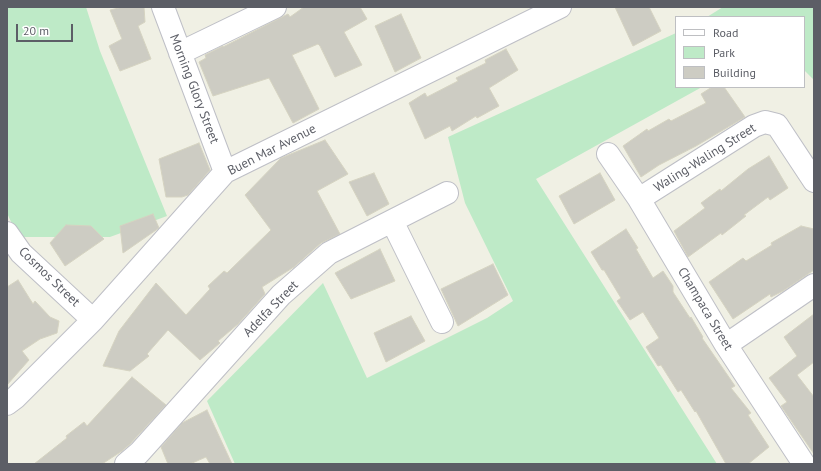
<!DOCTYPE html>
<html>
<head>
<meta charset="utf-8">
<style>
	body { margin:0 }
	#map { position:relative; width:821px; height:471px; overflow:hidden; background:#f0f0e4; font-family:"PT Sans",sans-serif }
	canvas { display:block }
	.frame { position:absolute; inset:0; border:8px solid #5c5e66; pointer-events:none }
	.legend { position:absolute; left:675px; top:16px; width:130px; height:72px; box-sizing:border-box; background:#fff; border:1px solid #bebfc2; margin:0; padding:5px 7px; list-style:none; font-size:12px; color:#5c5e66 }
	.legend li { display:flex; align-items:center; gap:8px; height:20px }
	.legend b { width:20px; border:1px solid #bebfc2 }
	.scale { position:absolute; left:16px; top:24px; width:57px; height:18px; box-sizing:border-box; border:2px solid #5c5e66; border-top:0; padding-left:5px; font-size:12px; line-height:14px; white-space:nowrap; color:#5c5e66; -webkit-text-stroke:3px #fff; paint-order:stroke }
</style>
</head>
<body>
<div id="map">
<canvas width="821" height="471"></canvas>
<div class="frame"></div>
<ul class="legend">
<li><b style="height:5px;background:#fff"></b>Road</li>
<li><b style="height:11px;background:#beeac7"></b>Park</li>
<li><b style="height:11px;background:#cdccc3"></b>Building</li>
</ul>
<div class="scale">20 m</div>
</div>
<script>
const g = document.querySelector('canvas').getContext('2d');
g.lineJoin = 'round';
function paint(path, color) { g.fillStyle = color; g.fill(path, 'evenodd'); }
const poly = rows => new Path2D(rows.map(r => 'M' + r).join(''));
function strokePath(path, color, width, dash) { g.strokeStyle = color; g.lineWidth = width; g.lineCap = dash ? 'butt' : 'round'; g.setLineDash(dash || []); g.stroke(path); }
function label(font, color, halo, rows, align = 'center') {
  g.font = font + ' "PT Sans",sans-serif'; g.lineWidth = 3; g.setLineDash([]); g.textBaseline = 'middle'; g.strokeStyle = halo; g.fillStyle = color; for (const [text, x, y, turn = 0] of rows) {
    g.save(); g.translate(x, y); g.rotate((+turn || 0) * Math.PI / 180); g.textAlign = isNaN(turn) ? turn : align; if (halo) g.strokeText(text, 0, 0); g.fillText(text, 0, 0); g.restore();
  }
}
paint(poly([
	[7,7,86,7,100,51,167,216,110,237,18,237,7,213],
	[723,7,814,7,814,80,804,70,804,17,707,17],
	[676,33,676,87,702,87,536,179,717,464,298,464,297,463,294,464,235,464,207,401,323,283,367,378,487,318,513,301,465,203,448,137]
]), '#beeac7');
const building = poly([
	[123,7,144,7,145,22,138,26,151,59,120,71,109,46,122,39,110,10,123,7],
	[304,7,360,7,367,19,344,32,362,65,335,77,320,46,318,44,292,55,319,109,293,123,269,78,213,96,199,62,206,58,205,55,223,46,223,47,288,14,290,17,304,7],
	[615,7,649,7,661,31,633,46,615,7],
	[401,14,421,58,395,72,375,26,401,14],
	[506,49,518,70,489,88,499,106,477,118,476,116,452,131,450,126,425,139,409,103,425,93,427,97,458,81,456,78,486,63,485,60,506,49],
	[712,87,724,87,745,117,696,146,659,165,641,177,623,146,647,129,648,131,669,119,671,121,706,103,701,94,712,87],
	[325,140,348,174,317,191,340,234,321,243,294,267,262,287,265,294,238,324,218,341,220,343,200,360,168,330,147,354,149,356,130,371,103,366,119,331,156,283,186,315,210,289,208,286,224,271,227,273,271,230,245,195,281,158,325,140],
	[199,143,210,170,188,195,182,197,166,197,159,159,199,143],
	[769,156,788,188,770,200,768,197,744,215,746,216,722,235,721,233,688,257,674,231,705,208,701,203,720,189,721,191,748,169,769,156],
	[374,173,389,204,367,216,349,182,374,173],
	[600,173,615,200,574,224,559,196,600,173],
	[153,214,159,228,123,253,120,226,153,214],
	[66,225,91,226,104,239,65,266,50,243,66,225],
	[801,226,814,229,814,270,783,291,771,297,770,294,733,319,709,282,743,258,746,261,772,245,771,243,801,226],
	[626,229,638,248,636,249,653,278,663,271,673,286,673,292,690,318,691,317,703,337,702,338,735,386,731,388,751,413,748,415,769,447,748,464,726,464,696,411,695,412,681,390,678,392,661,365,658,366,646,347,659,338,643,312,630,320,617,301,621,298,604,270,602,270,591,252,626,229],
	[380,249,395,281,351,299,335,273,380,249],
	[493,264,508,295,458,326,441,289,493,264],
	[18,280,33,304,35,301,50,317,59,321,57,333,40,339,22,351,29,360,7,385,7,287,18,280],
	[814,314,814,362,797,375,814,397,814,454,781,406,787,402,769,378,797,356,784,337,814,314],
	[411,316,425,341,386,362,374,333,411,316],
	[132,377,166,405,130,444,122,451,102,464,34,464,67,438,66,436,84,422,87,426,132,377],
	[207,410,232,464,210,464,206,457,190,464,168,464,161,447,182,423,207,410]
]);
paint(building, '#cdccc3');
strokePath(building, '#d5d3c1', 1);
const minor = poly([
	[163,7,225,172],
	[180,53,275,7],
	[608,154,639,199,726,345,804,464],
	[639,199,754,126,765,122,777,125,814,181],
	[392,221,442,322],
	[7,233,21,253,93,320],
	[726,345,814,285],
	[7,404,15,398,93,320,225,172,560,7],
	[126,464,139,453,281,295,329,253,447,193]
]);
strokePath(minor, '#bebfc6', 24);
strokePath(minor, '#fff', 22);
label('13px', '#5c5e66', '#fff', [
	["Morning Glory Street",194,89,69],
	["Buen Mar Avenue",272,150,-27],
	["Waling-Waling Street",705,158,-32],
	["Cosmos Street",49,277,44],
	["Adelfa Street",271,309,-46],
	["Champaca Street",705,309,59]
]);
</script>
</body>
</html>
